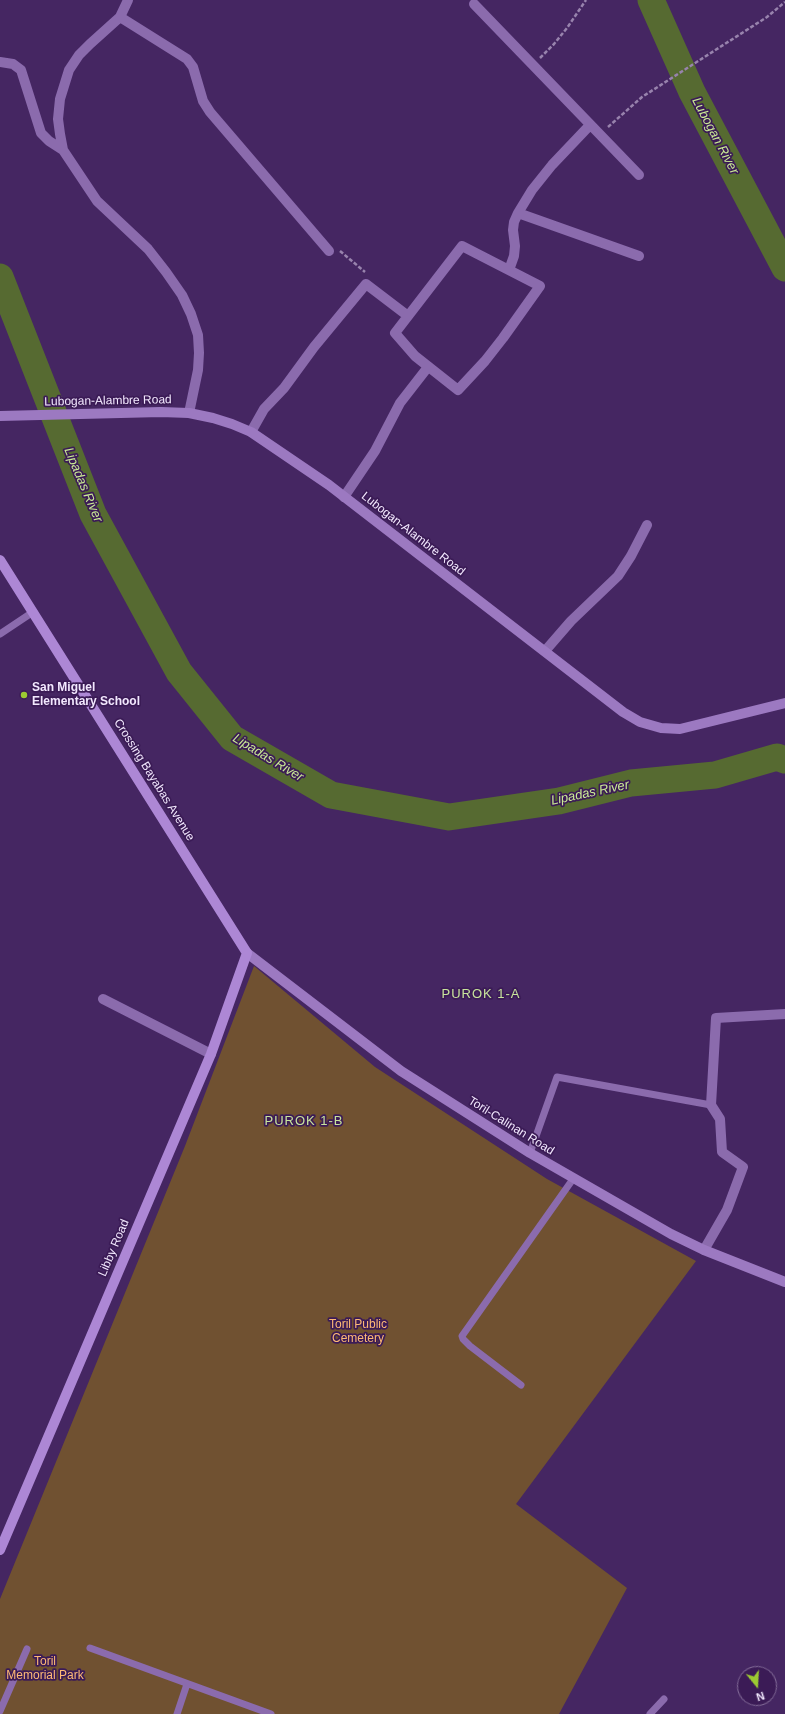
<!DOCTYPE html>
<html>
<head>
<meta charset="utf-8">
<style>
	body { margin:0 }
	#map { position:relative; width:785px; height:1714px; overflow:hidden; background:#452662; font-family:Helvetica,sans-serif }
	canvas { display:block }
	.north { position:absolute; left:737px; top:1666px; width:40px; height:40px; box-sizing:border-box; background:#3b1b56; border:1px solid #846d99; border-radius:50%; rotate:162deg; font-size:11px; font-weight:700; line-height:16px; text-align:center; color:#f2e8fe }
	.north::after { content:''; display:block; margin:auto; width:14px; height:18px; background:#9cca32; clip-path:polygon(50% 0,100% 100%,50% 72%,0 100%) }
</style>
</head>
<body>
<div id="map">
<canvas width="785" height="1714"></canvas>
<div class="north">N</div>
</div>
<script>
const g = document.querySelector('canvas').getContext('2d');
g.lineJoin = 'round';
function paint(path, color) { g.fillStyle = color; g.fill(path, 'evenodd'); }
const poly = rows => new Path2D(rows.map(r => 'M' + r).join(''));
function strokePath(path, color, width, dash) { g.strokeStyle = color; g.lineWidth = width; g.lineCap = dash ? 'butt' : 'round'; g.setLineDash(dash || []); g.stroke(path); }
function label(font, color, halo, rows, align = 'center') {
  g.font = font + ' Helvetica,sans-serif'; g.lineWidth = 3.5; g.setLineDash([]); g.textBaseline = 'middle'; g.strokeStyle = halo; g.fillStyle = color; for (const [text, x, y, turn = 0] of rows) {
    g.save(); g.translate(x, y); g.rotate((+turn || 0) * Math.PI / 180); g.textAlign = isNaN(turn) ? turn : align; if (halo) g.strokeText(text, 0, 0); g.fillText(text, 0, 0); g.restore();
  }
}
paint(poly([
	[254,966,375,1067,547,1179,696,1261,516,1504,627,1588,559,1714,0,1714,0,1599,185,1146]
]), '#705131');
strokePath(poly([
	[651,0,692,92,785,268],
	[0,277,93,514,179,672,232,738,331,795,449,817,559,801,631,783,715,775,777,757,785,760]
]), '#566a31', 27);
strokePath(poly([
	[540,58,554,44,567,28,586,0],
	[608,127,642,97,767,17,785,2],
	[340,251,365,272]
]), '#9883ad', 2.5, [4, 2]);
strokePath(poly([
	[0,634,33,612],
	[530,1153,557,1077,711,1105],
	[521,1385,470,1346,463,1339,462,1336,573,1179],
	[90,1648,271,1714],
	[0,1711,27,1649],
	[177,1714,187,1684],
	[650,1714,664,1699]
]), '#8b6bad', 7);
strokePath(poly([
	[128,0,120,17,90,44,79,55,69,70,60,99,58,119,60,134,63,150,97,201,148,249,166,272,182,295,191,314,198,335,199,353,198,370,189,413],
	[474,4,639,175],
	[120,17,187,59,193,67,203,101,210,112,329,251],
	[0,62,13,64,21,70,41,133,49,141,63,150],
	[518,213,639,256],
	[462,246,540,286,503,338,485,361,458,390,415,356,395,333,462,246],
	[509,270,514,256,515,246,513,230,514,222,518,213,532,190,552,165,590,125],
	[251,432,264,409,284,388,314,347,366,284,408,316],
	[344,497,375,451,400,403,428,367],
	[545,651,571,621,618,576,631,556,647,525],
	[103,999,211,1054],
	[704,1250,727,1210,743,1167,722,1152,720,1119,711,1105,716,1018,785,1014]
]), '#8b6bad', 10);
strokePath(poly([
	[0,416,161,412,189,413,213,418,232,424,251,432,329,485,623,712,640,722,661,728,680,729,785,703],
	[247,953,401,1071,530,1153,671,1234,704,1250,785,1282]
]), '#9c79c1', 10);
strokePath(poly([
	[0,560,247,953,211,1054,0,1550]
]), '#ad87d5', 10);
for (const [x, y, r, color] of [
	[24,695,4,"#9cca32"]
]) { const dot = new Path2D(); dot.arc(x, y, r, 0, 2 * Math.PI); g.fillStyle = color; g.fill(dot); strokePath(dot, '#3b1b56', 1.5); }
label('12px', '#f2e8fe', '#3b1b56', [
	["Lubogan-Alambre Road",108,401,-1],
	["Lubogan-Alambre Road",413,534,38],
	["Crossing Bayabas Avenue",154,780,58],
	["Toril-Calinan Road",511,1126,32],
	["Libby Road",114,1248,-67]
]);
label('bold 12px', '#f2e8fe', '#3b1b56', [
	["San Miguel",32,688],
	["Elementary School",32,702]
], 'left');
label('12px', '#feba75', '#3b1b56', [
	["Toril Public",358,1325],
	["Cemetery",358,1339],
	["Toril",45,1662],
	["Memorial Park",45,1676]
]);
label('italic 13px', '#caeb95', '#3b1b56', [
	["Lubogan River",715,136,62],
	["Lipadas River",83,485,67],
	["Lipadas River",268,758,31],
	["Lipadas River",590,793,-12]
]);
g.letterSpacing = '1px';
label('13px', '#c8e49c', '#3b1b56', [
	["PUROK 1-A",481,994],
	["PUROK 1-B",304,1121]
]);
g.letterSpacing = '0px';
</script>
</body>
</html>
